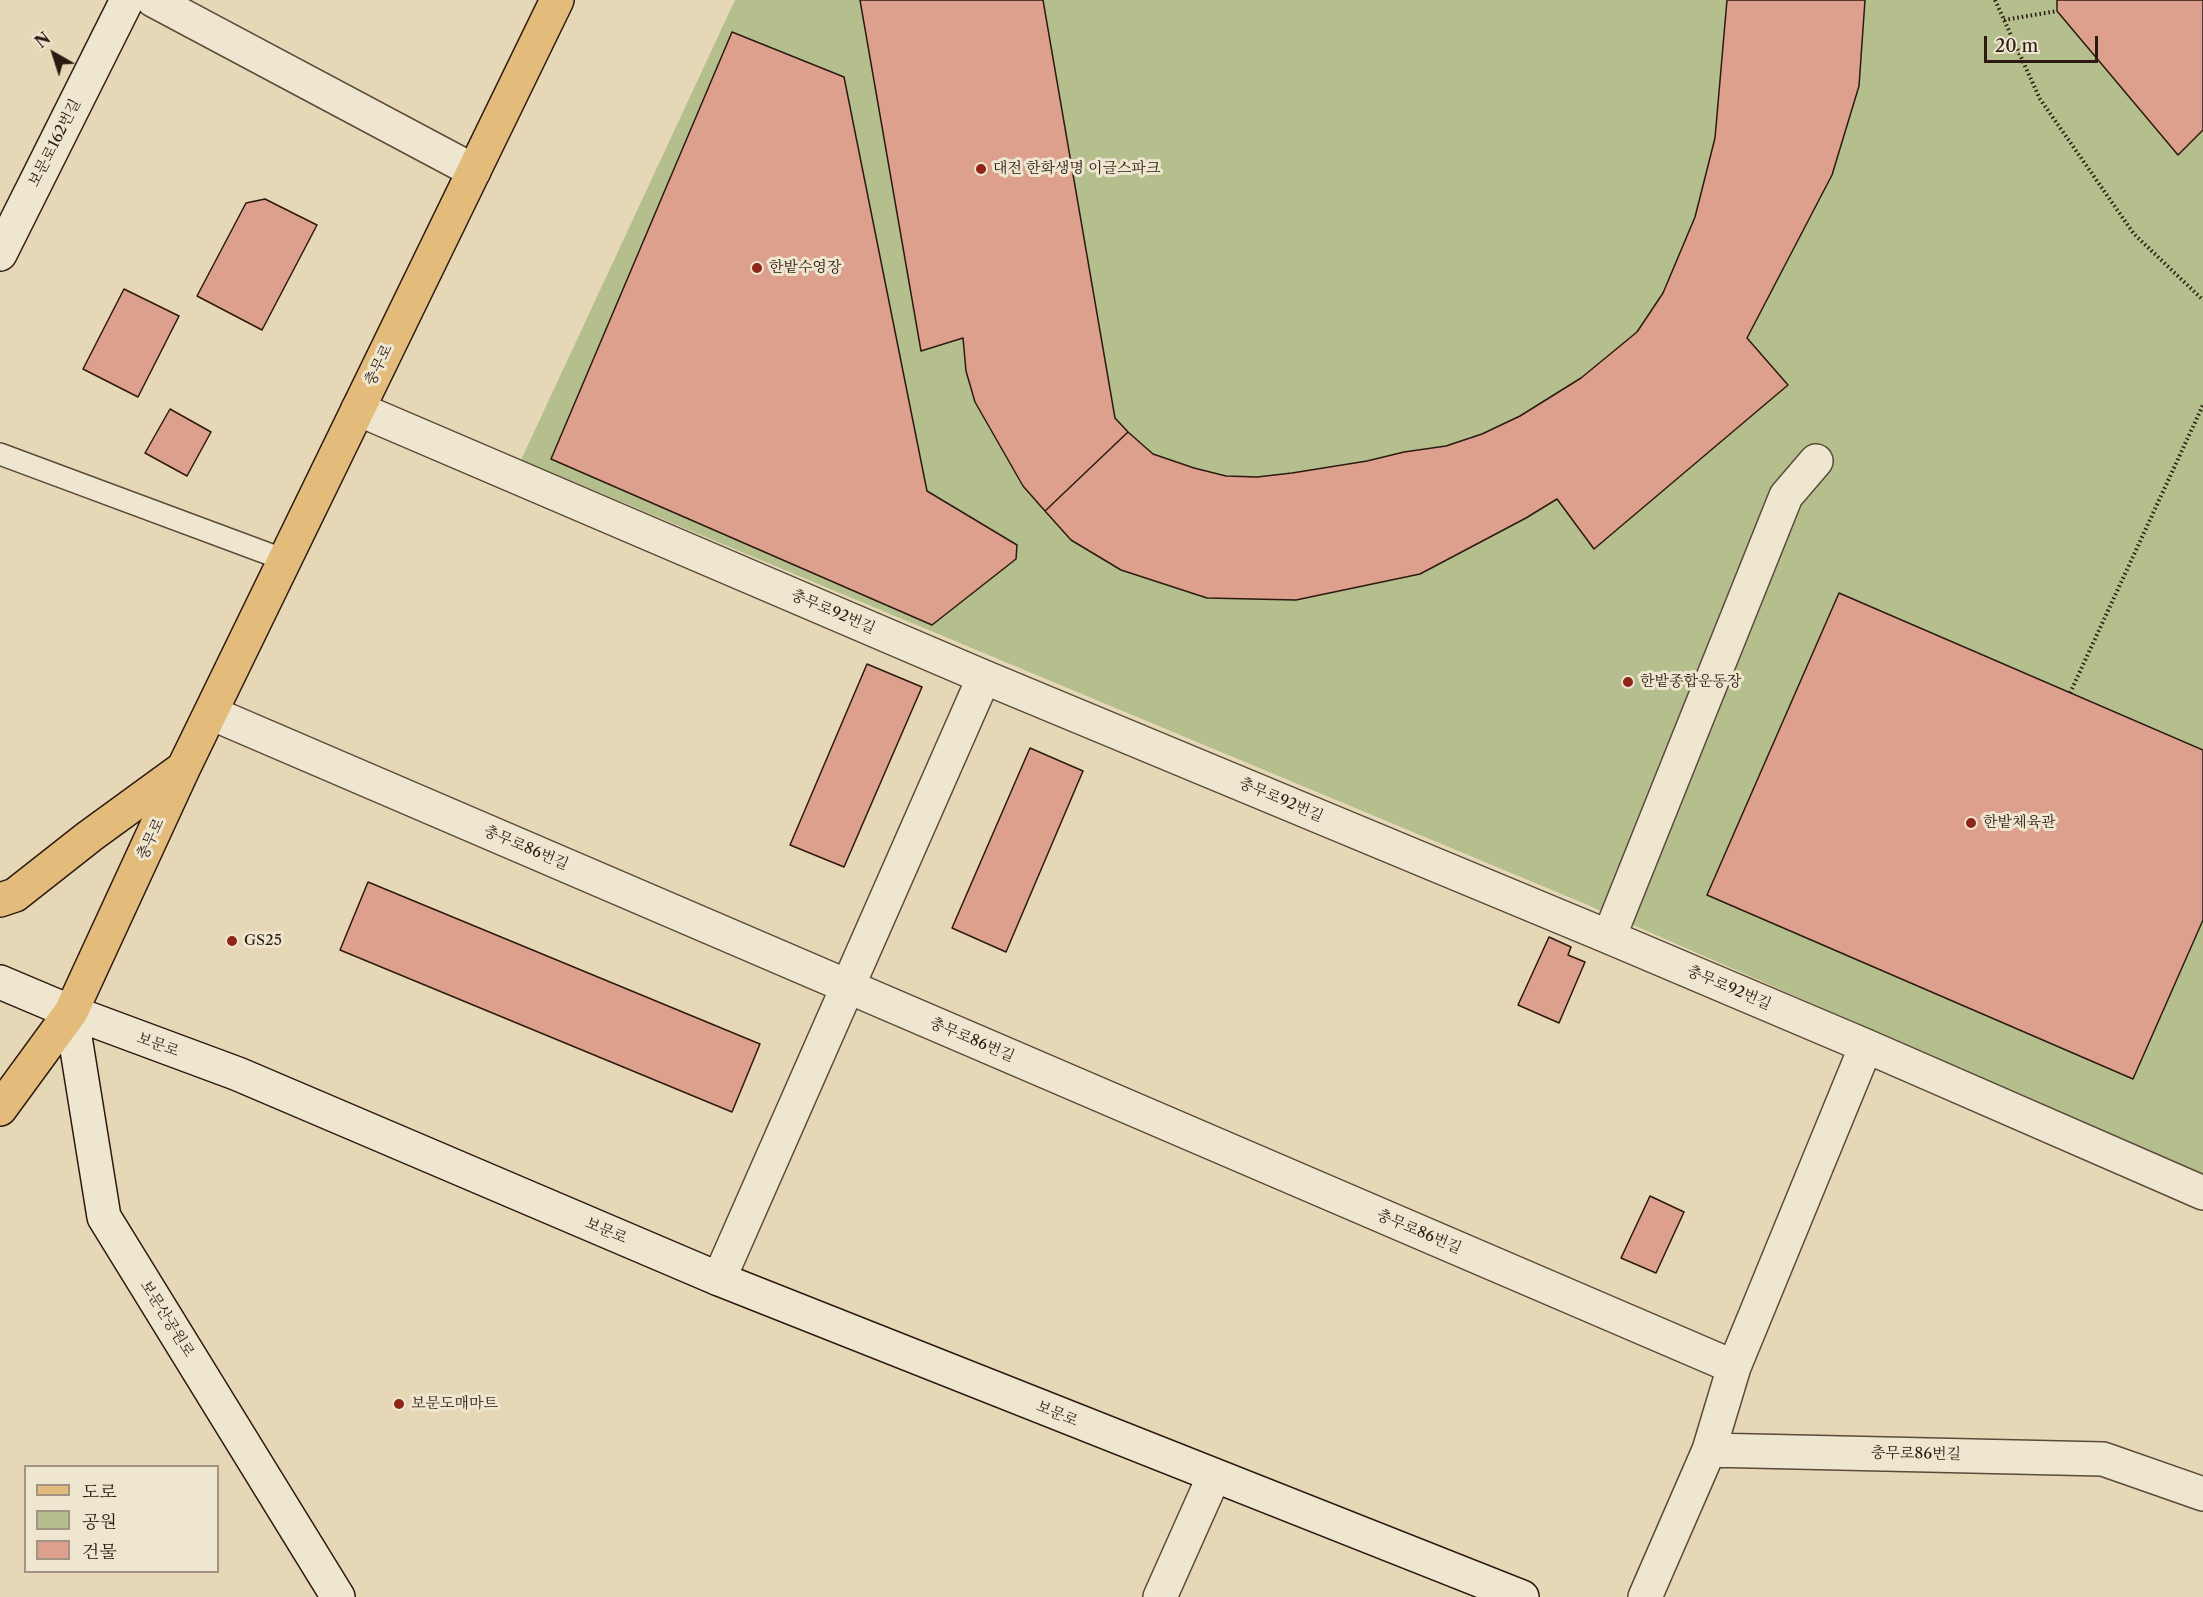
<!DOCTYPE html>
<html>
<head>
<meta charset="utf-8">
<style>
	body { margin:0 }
	#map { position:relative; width:2203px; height:1597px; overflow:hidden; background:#e6d8b6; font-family:"Libre Caslon Text","Noto Serif KR",serif }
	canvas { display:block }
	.legend { position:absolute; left:24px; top:1465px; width:195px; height:108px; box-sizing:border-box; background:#efe6d0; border:2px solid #a19484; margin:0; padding:8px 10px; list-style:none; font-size:18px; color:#2c1a11 }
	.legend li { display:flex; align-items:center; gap:12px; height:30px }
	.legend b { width:30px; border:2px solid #a19484 }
	.north { position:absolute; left:24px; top:24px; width:60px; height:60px; -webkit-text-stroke:4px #efe6d0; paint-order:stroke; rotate:321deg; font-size:16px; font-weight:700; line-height:24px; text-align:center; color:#2c1a11 }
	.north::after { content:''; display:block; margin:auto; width:21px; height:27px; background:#2c1a11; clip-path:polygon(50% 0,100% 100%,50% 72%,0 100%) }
	.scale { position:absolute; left:1984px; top:36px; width:114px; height:27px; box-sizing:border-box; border:3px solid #2c1a11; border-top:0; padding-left:8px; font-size:18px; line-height:21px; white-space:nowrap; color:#2c1a11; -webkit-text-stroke:4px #efe6d0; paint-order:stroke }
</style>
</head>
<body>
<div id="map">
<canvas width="2203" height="1597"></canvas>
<ul class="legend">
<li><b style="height:8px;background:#e3bc7b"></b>도로</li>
<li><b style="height:16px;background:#b5bf8e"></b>공원</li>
<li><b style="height:16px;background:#dda08d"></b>건물</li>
</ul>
<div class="north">N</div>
<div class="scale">20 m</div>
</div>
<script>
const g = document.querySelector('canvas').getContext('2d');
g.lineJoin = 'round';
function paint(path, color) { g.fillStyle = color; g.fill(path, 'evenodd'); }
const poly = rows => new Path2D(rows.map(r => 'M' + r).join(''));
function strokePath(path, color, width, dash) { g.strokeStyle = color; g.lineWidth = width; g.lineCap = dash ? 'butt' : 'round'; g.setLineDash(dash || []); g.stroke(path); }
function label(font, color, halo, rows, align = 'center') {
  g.font = font + ' "Libre Caslon Text","Noto Serif KR",serif'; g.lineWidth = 6; g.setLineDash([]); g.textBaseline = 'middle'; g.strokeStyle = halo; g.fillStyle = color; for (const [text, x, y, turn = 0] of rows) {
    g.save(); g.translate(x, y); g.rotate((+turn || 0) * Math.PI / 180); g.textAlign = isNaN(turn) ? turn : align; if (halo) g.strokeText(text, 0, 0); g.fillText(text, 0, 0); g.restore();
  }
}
paint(poly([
	[735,0,2203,0,2203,1175,1583,903,521,460]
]), '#b5bf8e');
const building = poly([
	[860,0,1043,0,1115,418,1128,432,1045,511,1023,486,975,402,966,371,963,338,921,351,860,0],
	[1727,0,1865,0,1859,86,1832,175,1747,338,1788,385,1594,549,1557,499,1526,518,1420,574,1296,600,1207,598,1121,570,1071,540,1045,511,1128,432,1153,454,1194,468,1226,476,1257,477,1292,473,1367,461,1404,452,1446,446,1482,434,1520,416,1581,378,1637,332,1663,293,1695,217,1715,138,1727,0],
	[2057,0,2203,0,2203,130,2178,155,2057,11,2057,0],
	[732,32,844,77,927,491,1017,545,1016,559,932,625,551,459,732,32],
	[265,199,317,225,262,330,197,296,246,203,265,199],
	[124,289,179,316,138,397,83,369,124,289],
	[170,409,211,432,187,476,145,453,170,409],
	[1839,593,2203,750,2203,920,2133,1079,1707,895,1839,593],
	[867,664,922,687,844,867,790,845,867,664],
	[1030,748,1083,771,1006,952,952,928,1030,748],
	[368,882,760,1044,732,1112,340,950,368,882],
	[1549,937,1571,947,1568,955,1585,962,1559,1023,1518,1005,1549,937],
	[1650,1196,1684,1212,1656,1273,1621,1258,1650,1196]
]);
paint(building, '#dda08d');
strokePath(building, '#2c1a11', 1.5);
const lane = poly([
	[0,454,285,560]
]);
const street = poly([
	[153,0,474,171],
	[358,409,984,677,1609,937,1866,1046,2203,1193],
	[211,713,1734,1367],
	[1609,937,1786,496,1816,461],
	[719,1279,984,677],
	[1709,1450,2103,1459,2203,1494],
	[1160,1597,1214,1476],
	[1645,1597,1709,1450,1734,1367,1866,1046]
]);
const secondary = poly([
	[0,254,127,0],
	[0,982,71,1012,238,1074,719,1279,1522,1597],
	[71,1012,104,1217,338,1597]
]);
const primary = poly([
	[0,900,15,895,90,836,182,769],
	[0,1109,71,1012,184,767,557,0]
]);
strokePath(lane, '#5a4a3a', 24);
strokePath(street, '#5a4a3a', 36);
strokePath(secondary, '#2c1a11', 36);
strokePath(primary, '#2c1a11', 36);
strokePath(poly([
	[1995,0,2040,99,2134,234,2203,300],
	[2004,20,2057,11],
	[2070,693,2203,405]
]), '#2c1a11', 4, [1.5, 3]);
strokePath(lane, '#efe6d0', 21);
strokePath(street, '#efe6d0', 33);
strokePath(secondary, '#efe6d0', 33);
strokePath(primary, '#e3bc7b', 33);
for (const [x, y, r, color] of [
	[981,169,6,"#8f2418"],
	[757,268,6,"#8f2418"],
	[1628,682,6,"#8f2418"],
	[1971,823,6,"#8f2418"],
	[232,941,6,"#8f2418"],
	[399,1404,6,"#8f2418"]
]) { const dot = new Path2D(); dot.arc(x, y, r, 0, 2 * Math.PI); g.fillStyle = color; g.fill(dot); strokePath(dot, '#efe6d0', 2); }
label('15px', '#2c1a11', '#efe6d0', [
	["보문로162번길",55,143,-63],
	["충무로",379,365,-64],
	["충무로92번길",833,612,23],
	["충무로92번길",1281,800,23],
	["충무로",151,839,-65],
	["충무로86번길",526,848,23],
	["충무로92번길",1729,988,23],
	["충무로86번길",972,1040,23],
	["보문로",158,1045,20],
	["보문로",606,1231,23],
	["충무로86번길",1419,1232,23],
	["보문산공원로",167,1319,58],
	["보문로",1057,1414,22],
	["충무로86번길",1916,1454,1]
]);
label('15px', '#2c1a11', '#efe6d0', [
	["대전 한화생명 이글스파크",993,169],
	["한밭수영장",769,268],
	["한밭종합운동장",1640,682],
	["한밭체육관",1983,823],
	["GS25",244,941],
	["보문도매마트",411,1404]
], 'left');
</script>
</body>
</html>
